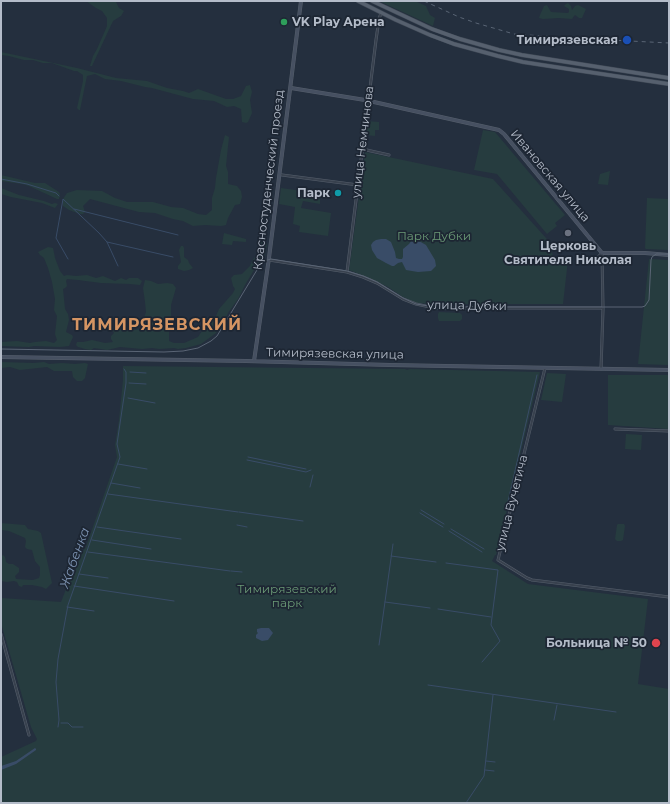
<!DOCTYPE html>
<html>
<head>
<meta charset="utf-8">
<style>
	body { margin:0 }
	#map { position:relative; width:670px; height:804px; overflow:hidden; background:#242f3e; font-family:Montserrat,sans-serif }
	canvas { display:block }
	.frame { position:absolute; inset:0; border:2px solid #b4bcc9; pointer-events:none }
</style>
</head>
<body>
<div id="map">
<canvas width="670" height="804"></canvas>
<div class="frame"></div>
</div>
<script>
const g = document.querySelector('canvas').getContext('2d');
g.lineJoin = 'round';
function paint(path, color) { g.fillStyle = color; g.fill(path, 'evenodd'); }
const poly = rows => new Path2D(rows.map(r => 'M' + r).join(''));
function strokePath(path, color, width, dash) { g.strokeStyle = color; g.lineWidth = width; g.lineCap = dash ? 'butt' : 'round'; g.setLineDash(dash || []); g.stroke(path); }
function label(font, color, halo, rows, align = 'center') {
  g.font = font + ' Montserrat,sans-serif'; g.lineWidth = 3.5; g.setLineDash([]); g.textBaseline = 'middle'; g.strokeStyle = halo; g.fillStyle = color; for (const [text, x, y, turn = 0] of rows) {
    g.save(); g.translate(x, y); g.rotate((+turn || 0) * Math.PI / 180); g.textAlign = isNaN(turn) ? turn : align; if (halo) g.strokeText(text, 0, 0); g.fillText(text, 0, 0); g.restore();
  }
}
paint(poly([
	[86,1,113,1,116,2,119,8,124,11,121,16,113,21,92,66,90,66,93,56,97,49,107,26,107,18,102,11,96,8],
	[379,1,415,1,426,6,430,15,435,18,433,26],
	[568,3,571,6,572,10,575,6,578,5,586,9,582,18,579,18,575,15,574,16,572,19,559,18,543,19,539,18,540,15,544,6,547,5,551,12,568,13,569,12,569,9,564,6,566,4],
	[1,52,77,68,116,78,147,81,167,88,183,91,189,93,198,89,226,99,233,99,241,96,246,86,250,85,252,92,250,100,252,113,248,122,246,123,242,122,241,109,234,106,227,107,214,101,193,99,152,88,145,87,121,81,105,79,95,74,87,76,80,110,79,110,77,108,83,81,83,75,77,71,74,71,52,63,43,63,33,60,24,60,9,56,1,55],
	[367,121,379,122,379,130,375,130,375,136,366,135],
	[483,130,495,132,565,215,555,223,557,226,547,234,497,174,474,170],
	[225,135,229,137,226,166,228,172,228,184,237,186,241,191,242,197,240,204,235,205,228,218,226,225,221,226,205,225,193,226,183,221,173,219,155,213,139,212,90,199,83,206,85,212,83,214,80,214,69,210,63,206,63,199,67,193,77,190,102,191,115,198,127,202,153,202,171,207,183,208,198,214,206,215,212,210,212,198,215,188,216,178,221,150],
	[365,152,493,179,555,248,552,252,553,257,556,259,568,260,563,304,435,304,416,303,403,297,388,287,369,278,349,270],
	[610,171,608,185,598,184,600,174],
	[1,175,35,183,45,183,59,192,60,194,59,199,57,199,29,186,22,184,1,181],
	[1,188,19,195,44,201,52,204,55,203,58,204,55,208,42,203,11,197,1,194],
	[281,188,317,193,320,198,320,204,303,201,301,208,331,213,328,236,299,232,300,226,293,224,295,207,279,204],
	[647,198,669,199,669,250,646,249,645,248],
	[224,233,246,239,246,242,233,241,232,245,222,244],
	[261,240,263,240,267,244,266,250,264,258,257,265,245,285,238,299,228,313,224,322,216,333,201,344,186,348,178,349,174,348,159,349,152,348,142,349,120,347,107,350,94,348,91,350,85,349,78,347,76,345,77,342,83,342,92,340,105,343,113,342,111,339,111,336,114,333,113,331,114,329,117,327,121,330,126,330,130,331,140,329,146,312,145,302,143,288,145,280,151,281,158,284,167,283,173,284,176,288,171,305,171,319,169,326,169,341,174,343,184,343,198,337,202,331,212,322,216,316,219,309,233,293,235,289,233,286,231,278,234,275,242,274,250,266,252,261,259,252,259,245],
	[181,246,183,246,184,248,184,257,188,260,189,263,193,268,189,270,184,271,178,269,178,266,181,262,179,250],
	[48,247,53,248,55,258,60,271,64,276,67,275,76,276,87,275,96,278,103,276,115,281,121,278,126,280,129,278,138,278,142,281,140,285,130,284,101,283,78,280,67,279,66,281,67,286,65,288,63,289,65,309,68,314,69,320,66,332,72,335,73,337,69,346,60,347,34,346,29,347,1,346,1,342,17,341,30,343,35,342,46,341,54,343,57,340,55,334,57,316,54,310,55,299,52,282,48,268,44,258,40,255,38,252],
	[649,259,669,260,669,360,668,360,668,365,638,364],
	[439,312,460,313,462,315,462,319,460,321,439,321,438,318,438,314],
	[1,362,34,363,44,362,49,364,62,363,75,364,85,363,88,364,85,378,82,381,77,381,73,377,72,371,54,371,47,367,20,370,10,367,1,368],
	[123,366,405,369,407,370,410,369,540,372,496,555,495,555,492,561,528,584,648,599,638,684,669,689,669,803,1,803,1,757,36,741,37,739,31,727,1,623,1,598,61,602,73,571,75,570,83,551,86,547,117,457,115,445,119,420,123,380],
	[547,373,566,374,562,402,541,400],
	[608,375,669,375,669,429,608,425],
	[626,434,642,435,641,450,625,449],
	[1,523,25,525,28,529,38,531,41,533,52,583,46,589,42,587,32,585,23,585,22,587,19,586,17,582,14,581,7,582,1,581,1,556,3,555,5,557,6,562,9,564,13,564,19,568,19,572,15,576,16,579,33,580,39,578,40,575,40,567,35,561,32,550,27,549,25,547,26,541,25,538,9,531,1,530],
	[618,524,624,524,625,526,623,540,621,541,617,541,615,539,617,525]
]), '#263c3f');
paint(poly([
	[381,239,386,239,391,242,395,252,396,258,399,259,402,259,403,257,403,249,409,244,412,240,416,239,419,241,426,245,435,260,436,266,431,271,418,272,406,270,402,262,398,263,394,266,392,266,386,263,377,258,372,250,371,245,373,242,376,240],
	[261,628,269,628,273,633,268,640,262,641,256,638,256,635,258,633,257,632,257,629],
	[35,748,36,749,36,750,16,764,1,770,1,766,16,761]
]), '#394c67');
strokePath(poly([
	[1,179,27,184,56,193,59,196],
	[74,209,178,235],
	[107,242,173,257],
	[68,259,56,238,63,199,99,233,107,242,118,266],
	[130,372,146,373],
	[129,383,146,384],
	[128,398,155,403],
	[248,457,306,469],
	[247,460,306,472,311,470],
	[118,464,147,469],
	[111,483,140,488],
	[310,487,313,475],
	[108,494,238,512],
	[507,506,537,375],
	[421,510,444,524],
	[239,512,303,521],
	[420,513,443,527],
	[237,525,247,527],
	[97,527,181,539],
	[451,529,484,549],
	[449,531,482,552],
	[92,540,151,549],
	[88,552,230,571],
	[391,556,436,562],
	[446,563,498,570,491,625,500,641,482,662],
	[231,571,242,572],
	[79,574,108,578],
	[74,586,174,601],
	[385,602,430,608],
	[67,607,94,611],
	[438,609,491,617],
	[379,645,393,544],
	[428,685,616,712],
	[554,720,557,705],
	[61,723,68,723,72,727,83,727],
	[58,727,59,720,56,682,58,659,68,605,120,457,117,444,126,383,126,372,124,369],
	[486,761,495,762],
	[485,770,494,771],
	[466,803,484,776,493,695]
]), '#394c67', 1);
const street = poly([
	[362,149,389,155],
	[282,175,358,185],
	[598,257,602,253],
	[269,260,347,272,363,277,377,283,403,299,416,304,435,308,603,308],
	[347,272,376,40,379,19,381,13],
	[545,368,498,560,527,578,532,580,669,597],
	[601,369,603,309,602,253],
	[615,429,669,431],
	[1,634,29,735]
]);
const secondary = poly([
	[291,88,365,100,499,130,504,134,602,253,645,253,669,255],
	[1,357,246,361,390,365,669,370],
	[254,361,269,258,301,1]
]);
const primary = poly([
	[358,1,396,20,430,35,454,44,498,56,523,62,575,70,669,84],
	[372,1,432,29,460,39,499,50,522,55,669,78]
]);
strokePath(street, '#565f6c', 3);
strokePath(secondary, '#565f6c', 4);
strokePath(primary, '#414a57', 4.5);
strokePath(street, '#38414e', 2);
strokePath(secondary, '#465061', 3);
strokePath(primary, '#56606e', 3.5);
strokePath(poly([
	[1,349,164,352,183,351,198,348,211,341,217,336,260,265,264,261,271,259,347,271,363,276,377,282,403,298,416,304,435,307,642,307,645,306,649,300,651,260,652,257,656,254,669,254]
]), '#5a6575', 1);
strokePath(poly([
	[424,1,459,17,476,23,514,34,571,38,669,43]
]), '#5a6575', 1, [4, 4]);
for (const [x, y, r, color] of [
	[284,22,4,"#2e9e5b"],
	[627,40,5,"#1a4fb4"],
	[338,193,4,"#0f9aa8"],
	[568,233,4,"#6b7280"],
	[656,643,5,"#e0444e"]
]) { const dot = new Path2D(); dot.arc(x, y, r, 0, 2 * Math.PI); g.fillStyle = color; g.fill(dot); strokePath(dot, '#1d2633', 1.5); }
label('bold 12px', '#b4bcc9', '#1d2633', [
	["VK Play Арена",292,22,"left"],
	["Тимирязевская",618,40],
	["Парк",330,193],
	["Церковь",568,246,"center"],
	["Святителя Николая",568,260,"center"],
	["Больница № 50",647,643]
], 'right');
label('12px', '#b4bcc9', '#1d2633', [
	["улица Немчинова",363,142,-83],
	["Ивановская улица",550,176,50],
	["Красностуденческий проезд",269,180,-83],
	["улица Дубки",467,306,1],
	["Тимирязевская улица",335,354,1],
	["улица Вучетича",512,503,-76]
]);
label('12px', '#6b9a76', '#1d2633', [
	["Парк Дубки",434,236],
	["Тимирязевский",287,589],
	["парк",287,603]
]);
label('italic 13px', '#7c92b1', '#1d2633', [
	["Жабенка",75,558,-70]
]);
g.letterSpacing = '1px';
label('bold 16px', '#d59563', '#1d2633', [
	["ТИМИРЯЗЕВСКИЙ",157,325]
]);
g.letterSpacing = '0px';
</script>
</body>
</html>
